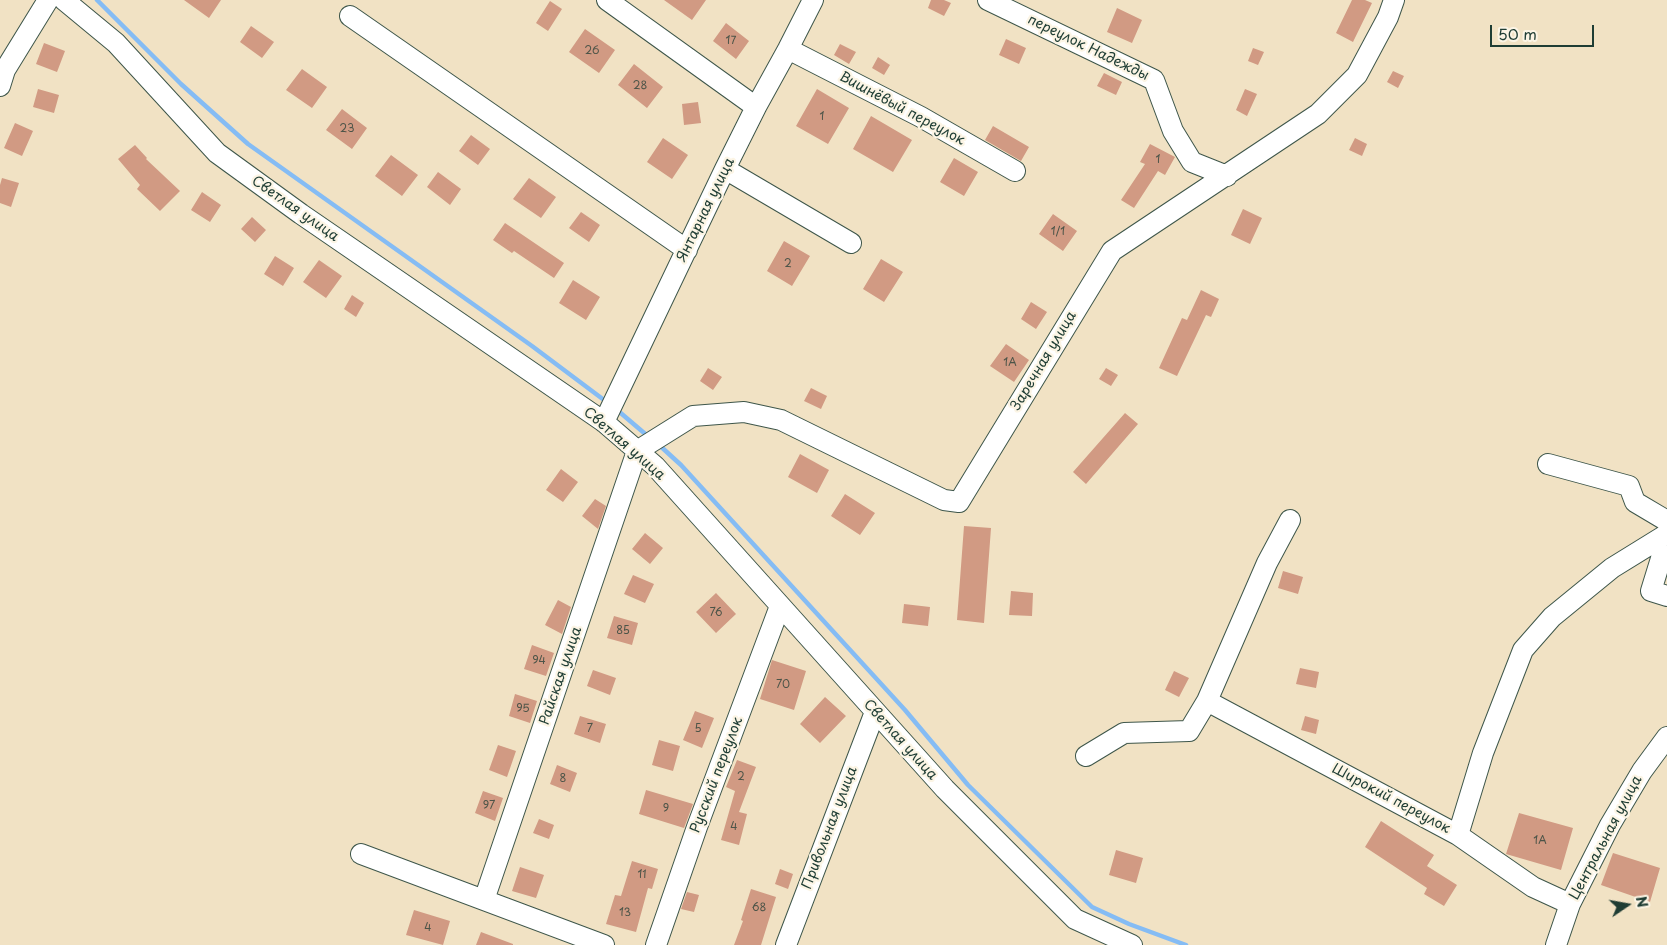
<!DOCTYPE html>
<html>
<head>
<meta charset="utf-8">
<style>
	body { margin:0 }
	#map { position:relative; width:1667px; height:945px; overflow:hidden; background:#f1e2c4; font-family:"Playpen Sans",sans-serif }
	canvas { display:block }
	.north { position:absolute; left:1602px; top:880px; width:50px; height:50px; -webkit-text-stroke:4px #fcf5e5; paint-order:stroke; rotate:78deg; font-size:14px; font-weight:700; line-height:20px; text-align:center; color:#1f3d34 }
	.north::after { content:''; display:block; margin:auto; width:18px; height:22px; background:#1f3d34; clip-path:polygon(50% 0,100% 100%,50% 72%,0 100%) }
	.scale { position:absolute; left:1490px; top:25px; width:104px; height:22px; box-sizing:border-box; border:2px solid #1f3d34; border-top:0; padding-left:6px; font-size:15px; line-height:18px; white-space:nowrap; color:#1f3d34; -webkit-text-stroke:4px #fcf5e5; paint-order:stroke }
</style>
</head>
<body>
<div id="map">
<canvas width="1667" height="945"></canvas>
<div class="north">N</div>
<div class="scale">50 m</div>
</div>
<script>
const g = document.querySelector('canvas').getContext('2d');
g.lineJoin = 'round';
const poly = rows => new Path2D(rows.map(r => 'M' + r).join(''));
function strokePath(path, color, width, dash) { g.strokeStyle = color; g.lineWidth = width; g.lineCap = dash ? 'butt' : 'round'; g.setLineDash(dash || []); g.stroke(path); }
function paint(path, color) { g.fillStyle = color; g.fill(path, 'evenodd'); }
function label(font, color, halo, rows, align = 'center') {
  g.font = font + ' "Playpen Sans",sans-serif'; g.lineWidth = 4.5; g.setLineDash([]); g.textBaseline = 'middle'; g.strokeStyle = halo; g.fillStyle = color; for (const [text, x, y, turn = 0] of rows) {
    g.save(); g.translate(x, y); g.rotate((+turn || 0) * Math.PI / 180); g.textAlign = isNaN(turn) ? turn : align; if (halo) g.strokeText(text, 0, 0); g.fillText(text, 0, 0); g.restore();
  }
}
strokePath(poly([
	[97,0,181,84,248,144,532,346,608,403],
	[616,409,650,438],
	[658,444,681,465,905,710,968,785,1092,907,1129,924,1186,945]
]), '#85bcf4', 4.5);
paint(poly([
	[184,0,221,0,209,18],
	[664,0,706,0,692,20],
	[931,0,944,0,951,3,944,16,928,8],
	[1352,0,1365,0,1372,3,1353,42,1336,33],
	[550,1,562,9,548,31,536,23],
	[1117,8,1142,20,1132,43,1107,32],
	[726,23,749,41,736,59,713,41],
	[251,26,274,42,262,58,240,42],
	[585,29,615,50,599,73,569,52],
	[1006,39,1026,48,1019,64,999,55],
	[44,43,65,51,57,72,36,64],
	[840,44,856,52,849,64,834,55],
	[1253,48,1264,52,1258,65,1248,61],
	[878,57,890,65,884,75,872,68],
	[634,64,663,87,647,108,618,85],
	[302,69,327,87,312,108,286,90],
	[1393,71,1404,76,1398,88,1387,82],
	[1104,73,1122,82,1116,95,1097,86],
	[38,89,59,95,54,113,33,107],
	[817,89,849,108,828,144,796,126],
	[1245,89,1257,94,1247,116,1236,110],
	[698,102,701,123,684,125,682,104],
	[342,109,367,128,352,149,326,130],
	[871,116,912,140,893,172,853,149],
	[15,123,33,131,22,156,4,148],
	[993,126,1029,147,1021,161,985,140],
	[471,135,490,149,478,165,459,151],
	[663,138,688,155,672,179,647,162],
	[1355,138,1367,144,1362,156,1349,150],
	[1150,144,1175,157,1165,175,1158,171,1134,208,1121,200,1145,164,1140,162],
	[135,145,147,158,146,159,180,191,160,211,137,189,140,185,118,159],
	[391,155,418,175,402,196,375,176],
	[954,158,978,172,964,196,940,182],
	[438,172,461,189,450,205,427,187],
	[2,178,19,183,11,207,0,203,0,185],
	[529,178,556,197,541,218,513,199],
	[202,192,221,205,210,222,191,210],
	[1243,209,1262,218,1250,244,1231,235],
	[581,212,600,225,589,242,569,228],
	[1053,214,1077,231,1063,251,1039,234],
	[252,217,266,230,255,242,241,229],
	[505,223,564,263,554,278,514,251,512,253,493,240],
	[784,241,810,256,792,286,767,271],
	[275,256,294,268,283,286,264,274],
	[881,259,903,272,884,302,863,289],
	[319,260,342,276,326,298,303,282],
	[573,280,600,297,586,320,559,303],
	[1201,290,1219,299,1211,317,1206,315,1177,376,1159,368,1182,318,1187,320],
	[352,295,364,303,356,317,344,309],
	[1031,302,1047,312,1036,329,1021,319],
	[1006,344,1029,360,1014,382,990,366],
	[708,368,722,377,713,390,700,381],
	[1106,368,1118,375,1111,386,1099,379],
	[811,388,827,396,821,409,804,401],
	[1125,413,1138,424,1086,484,1073,472],
	[800,454,829,470,817,493,788,477],
	[561,469,578,482,563,502,546,490],
	[845,494,875,513,860,535,831,516],
	[595,499,606,506,598,529,582,516],
	[964,526,991,528,984,623,957,620],
	[645,533,663,548,650,564,632,549],
	[1283,571,1303,577,1298,594,1278,588],
	[633,575,654,584,645,603,624,594],
	[1011,591,1033,593,1032,616,1009,615],
	[716,593,736,614,716,633,696,612],
	[558,600,571,607,562,634,545,625],
	[904,604,930,607,928,626,902,623],
	[614,616,638,623,632,645,607,638],
	[532,645,554,653,546,676,524,669],
	[772,660,806,671,794,710,760,699],
	[1300,668,1319,672,1316,688,1296,684],
	[593,670,616,678,610,695,587,686],
	[1174,671,1189,678,1179,697,1165,690],
	[515,694,537,701,530,723,509,716],
	[825,697,846,716,820,743,800,724],
	[695,711,714,718,702,748,683,740],
	[580,716,606,724,600,743,574,734],
	[1305,716,1319,720,1316,734,1301,730],
	[659,740,680,746,673,771,652,765],
	[498,745,516,751,507,777,489,770],
	[737,760,756,767,739,812,747,814,739,845,721,840,735,791,726,787],
	[557,765,577,773,570,792,550,784],
	[646,790,693,804,684,828,639,814],
	[483,791,503,798,495,821,475,813],
	[1519,813,1573,828,1561,870,1506,854],
	[539,819,554,825,549,839,533,833],
	[1381,821,1434,855,1427,866,1457,885,1444,906,1424,894,1427,888,1365,847],
	[1116,850,1143,858,1136,883,1109,875],
	[1613,853,1660,868,1650,902,1601,885],
	[632,861,658,869,652,889,648,888,636,932,606,924,615,895,621,896],
	[520,867,544,875,536,898,512,891],
	[780,869,793,874,788,889,775,884],
	[751,889,776,897,761,945,734,945,743,921,741,920],
	[687,892,699,895,694,912,681,909],
	[414,910,450,921,443,945,406,935],
	[481,932,513,944,513,945,476,945]
]), '#d19a83');
const minor = poly([
	[64,0,116,43,217,153,301,214,604,422,655,466,945,789,1075,919,1132,945],
	[607,0,756,107],
	[988,0,1154,80,1173,131,1192,162,1227,176],
	[350,16,687,250],
	[788,49,921,117,1015,171],
	[0,86,5,70,48,0],
	[725,169,851,243],
	[604,422,725,169,756,107,788,49,813,0],
	[1548,464,1629,486,1635,502,1667,521],
	[1667,539,1651,591,1667,596],
	[1207,701,1458,835,1533,887,1570,904],
	[1086,756,1124,733,1189,731,1207,701,1267,563,1290,520],
	[1458,835,1483,753,1523,650,1552,617,1612,568,1667,534],
	[361,854,604,945],
	[484,900,637,451,693,416,744,412,781,420,944,500,959,502,1112,251,1318,114,1357,75,1388,17,1394,0],
	[656,945,697,827,780,606],
	[786,945,875,712],
	[1556,945,1570,904,1610,825,1642,771,1667,737]
]);
strokePath(minor, '#3e564a', 22);
strokePath(minor, '#fff', 20);
label('11px', '#4c5448', null, [
	["17",731,41],
	["26",592,51],
	["28",640,86],
	["1",822,117],
	["23",347,129],
	["1",1158,160],
	["1/1",1058,232],
	["2",788,264],
	["1А",1010,363],
	["76",716,613],
	["85",623,631],
	["94",539,661],
	["70",783,685],
	["95",523,709],
	["7",590,729],
	["5",698,729],
	["2",741,777],
	["8",563,779],
	["97",489,806],
	["9",666,809],
	["4",734,827],
	["1А",1540,841],
	["11",642,875],
	["68",759,908],
	["13",625,913],
	["4",428,928]
]);
label('14px', '#1f3d34', '#fcf5e5', [
	["переулок Надежды",1088,48,26],
	["Вишнёвый переулок",902,109,28],
	["Светлая улица",295,209,35],
	["Янтарная улица",706,210,-64],
	["Заречная улица",1044,361,-59],
	["Светлая улица",624,444,41],
	["Райская улица",561,676,-71],
	["Светлая улица",900,740,48],
	["Русский переулок",717,775,-69],
	["Широкий переулок",1391,799,28],
	["Привольная улица",830,828,-69],
	["Центральная улица",1606,838,-62]
]);
</script>
</body>
</html>
